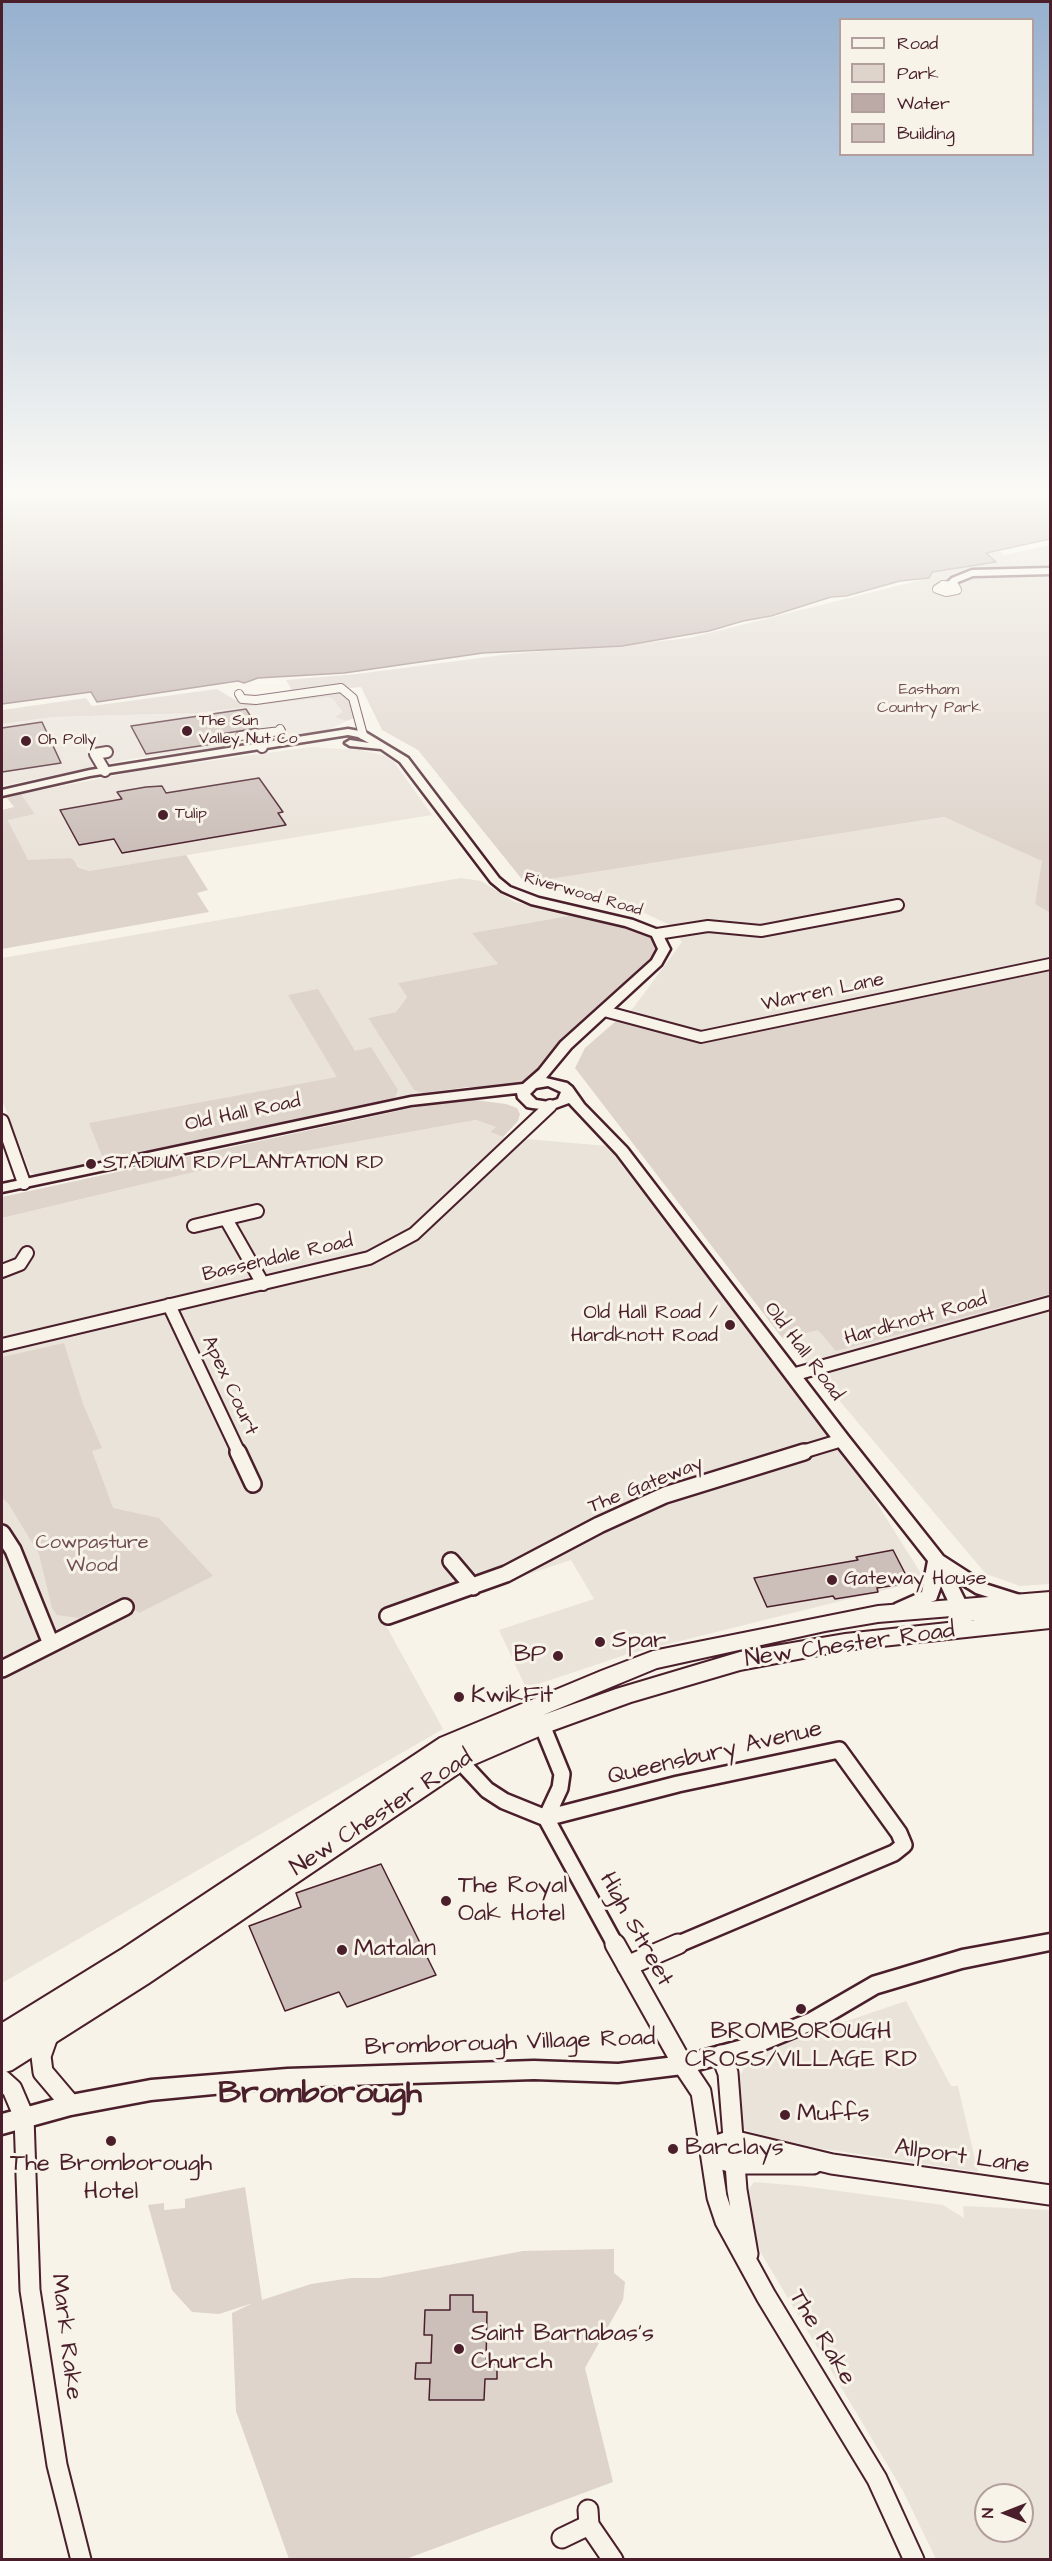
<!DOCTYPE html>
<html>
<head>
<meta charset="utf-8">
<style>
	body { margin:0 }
	#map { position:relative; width:1052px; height:2561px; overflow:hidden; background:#f7f3e8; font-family:"Architects Daughter",sans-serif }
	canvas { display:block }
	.frame { position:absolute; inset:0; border:3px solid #4a1f2b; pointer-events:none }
	.legend { position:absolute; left:839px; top:18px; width:195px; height:138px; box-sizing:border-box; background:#f7f3e8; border:2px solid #b29e9c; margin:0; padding:8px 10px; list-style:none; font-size:18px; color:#4a1f2b }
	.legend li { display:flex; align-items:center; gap:12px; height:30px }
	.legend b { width:30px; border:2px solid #b29e9c }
	.north { position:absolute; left:974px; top:2483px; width:60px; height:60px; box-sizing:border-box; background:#f7f3e8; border:2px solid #b29e9c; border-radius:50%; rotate:270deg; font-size:16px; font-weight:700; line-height:24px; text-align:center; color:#4a1f2b }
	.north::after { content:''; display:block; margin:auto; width:21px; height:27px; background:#4a1f2b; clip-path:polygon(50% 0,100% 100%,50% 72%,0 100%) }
</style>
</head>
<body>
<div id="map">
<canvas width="1052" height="2561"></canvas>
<div class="frame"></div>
<ul class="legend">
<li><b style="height:8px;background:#f7f3e8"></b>Road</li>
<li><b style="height:16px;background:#ded4cc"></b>Park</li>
<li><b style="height:16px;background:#bcaaa7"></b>Water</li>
<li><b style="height:16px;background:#ccbfb9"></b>Building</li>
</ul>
<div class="north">N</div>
</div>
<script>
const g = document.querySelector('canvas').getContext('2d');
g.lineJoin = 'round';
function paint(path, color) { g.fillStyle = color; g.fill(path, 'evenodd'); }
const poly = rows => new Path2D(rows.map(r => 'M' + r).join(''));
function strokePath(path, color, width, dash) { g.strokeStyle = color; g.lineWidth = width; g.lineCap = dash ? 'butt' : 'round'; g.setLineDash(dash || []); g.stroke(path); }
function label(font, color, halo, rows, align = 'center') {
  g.font = font + ' "Architects Daughter",sans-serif'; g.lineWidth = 6; g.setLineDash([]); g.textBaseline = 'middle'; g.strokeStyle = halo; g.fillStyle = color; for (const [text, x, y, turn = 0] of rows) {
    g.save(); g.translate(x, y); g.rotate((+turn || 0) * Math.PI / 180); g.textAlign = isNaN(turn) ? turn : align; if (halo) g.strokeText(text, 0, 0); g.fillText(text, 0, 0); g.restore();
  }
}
paint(poly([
	[329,697,333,699,342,713,336,717,346,721,333,728,318,733,130,759,2,786,2,724,54,717,197,713],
	[311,747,360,750,386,756,394,762,432,815,89,871,78,866,74,860,70,858,28,861,8,819,35,814,21,794,144,770],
	[944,817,1043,861,1035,904,1050,913,1050,1584,1020,1586,986,1574,800,1354,580,1063,634,1007,682,942,670,925,625,904,525,883],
	[461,878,481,881,515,902,574,915,473,933,498,964,399,983,407,997,396,1012,368,1018,414,1090,423,1093,104,1161,36,1175,30,1172,2,1100,2,958],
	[476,1120,497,1127,490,1132,503,1137,607,1146,860,1476,925,1580,628,1654,526,1688,499,1630,594,1599,571,1560,384,1622,443,1729,2,1983,2,1218,211,1168],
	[906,2001,951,2086,958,2086,978,2172,778,2142,738,2127,733,2077,742,2073,747,2058,762,2050],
	[754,2182,802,2186,943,2205,964,2218,963,2206,1050,2210,1050,2559,936,2559,903,2491,761,2253,752,2228,749,2189],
	[986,2495,1022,2495,1022,2531,986,2531]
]), '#eae3da');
paint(poly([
	[1050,539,986,553,999,551,1005,555,1050,545,1050,913,1035,904,1042,861,944,817,525,883,418,750,382,730,361,687,294,694,286,680,357,674,510,654,588,647,483,653,344,673,258,678,244,683,238,681,97,702],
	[925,579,689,638,634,644,709,631,743,621,755,620,831,597,856,594,900,581],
	[217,689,237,701,344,691,352,705,355,718,346,721,335,717,342,712,333,699,329,697,197,713,54,717,2,724,2,710,86,698,92,706],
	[21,794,35,814,8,820,28,860,70,858,74,860,78,867,89,871,186,855,208,890,197,893,209,912,2,949,2,810,14,807,7,798],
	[574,915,635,929,646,934,653,941,655,949,652,957,561,1039,540,1069,532,1077,515,1085,500,1088,468,1087,423,1093,414,1090,368,1018,396,1012,407,997,398,983,498,964,472,933],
	[1050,966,1050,1294,836,1351,818,1330,783,1339,575,1068,585,1048,616,1021,697,1042],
	[318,989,355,1051,371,1047,398,1090,394,1100,104,1161,89,1123,337,1077,288,995],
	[448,1100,475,1100,506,1104,517,1108,520,1114,518,1121,503,1137,490,1132,496,1127,476,1120,211,1168,2,1218,2,1197],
	[64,1343,83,1404,102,1448,92,1451,113,1508,159,1518,213,1576,139,1613,121,1597,79,1618,57,1615,52,1608,39,1554,8,1503,2,1498,2,1357],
	[245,2187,262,2300,311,2284,351,2278,379,2278,523,2251,614,2249,614,2273,625,2282,623,2300,585,2368,613,2482,406,2559,289,2559,236,2411,232,2313,253,2303,219,2314,192,2312,172,2290,148,2205,164,2203,164,2210,185,2208,185,2199]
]), '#ded4cc');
const water = poly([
	[2,492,1050,492,1050,539,986,553,996,562,932,572,929,578,900,581,846,596,831,597,771,616,743,621,709,631,622,646,483,653,344,673,258,678,244,683,238,681,97,702,91,692,2,704,2,492]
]);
paint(water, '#bcaaa7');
strokePath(water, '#8e7275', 1.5);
const building = poly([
	[246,709,258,728,221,734,226,742,146,754,131,726,246,709],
	[42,722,61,763,2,772,2,728,42,722],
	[259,778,283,812,278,813,286,825,122,853,114,839,79,845,60,810,122,799,117,792,146,787,162,786,166,793,259,778],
	[893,1550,910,1583,877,1588,878,1592,835,1599,833,1596,767,1607,754,1578,858,1560,856,1557,893,1550],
	[381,1864,436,1975,347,2007,339,1992,285,2011,249,1926,301,1907,296,1893,381,1864],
	[450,2295,473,2295,473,2312,487,2312,486,2364,497,2364,497,2379,485,2379,484,2400,429,2400,430,2379,415,2379,416,2363,431,2363,432,2335,424,2335,425,2310,450,2310,450,2295]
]);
paint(building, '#ccbfb9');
strokePath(building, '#4a1f2b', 1.5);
const minorFar4 = poly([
	[943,585,955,586,957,590,946,592,937,589,943,585],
	[239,694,242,699,256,700,341,688,353,698,363,735],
	[255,734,281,731,280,729],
	[240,736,255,734,261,744]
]);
const minorFar3 = poly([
	[260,743,262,747],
	[105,771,95,754,107,752],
	[657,934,708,926,761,931,898,905],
	[604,1011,701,1037,1050,964]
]);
const minorFar2 = poly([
	[2,1121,24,1183],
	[226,1219,263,1284],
	[194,1226,257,1211],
	[2,1271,20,1264,27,1253],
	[169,1305,239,1453],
	[2,1345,369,1258,414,1234,550,1106],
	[792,1375,1050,1303],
	[799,1453,842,1440]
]);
const minorFar1 = poly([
	[238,1452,253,1484],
	[2,1533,13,1550,51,1644],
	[451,1561,473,1587],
	[388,1616,506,1574,599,1525,665,1495,804,1452],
	[2,1669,125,1607],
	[542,1725,562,1774,560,1788,546,1818],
	[459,1760,487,1790,504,1801,546,1818,616,1946],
	[546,1818,678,1784,839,1750,899,1833,904,1845,894,1853,674,1946]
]);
const minor = poly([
	[615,1944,683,2065,701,2092,717,2197,725,2221,766,2296,877,2479,914,2560],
	[627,1966,678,1944],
	[48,2036,41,2056,43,2072,71,2105],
	[721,2055,728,2073,737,2190,748,2254],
	[2,2080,12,2089,24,2117,30,2290,57,2465,81,2560],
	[710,2148,718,2158,735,2164,813,2164],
	[712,2161,720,2144,732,2140,832,2164,1050,2195],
	[588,2510,589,2525,613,2560],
	[562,2538,589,2525]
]);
const tertiary = poly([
	[1050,568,1050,574,973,576,958,582,953,587,945,585,952,578,972,570,1050,568],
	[348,729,365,732,408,758,499,878,510,887,539,898,633,920,661,931,670,949,661,965,571,1048,546,1078,567,1083,572,1087,584,1104,627,1148,848,1436,943,1556,988,1585,1026,1597,1029,1601,1022,1607,1050,1605,1050,1617,981,1622,972,1620,969,1629,963,1635,957,1636,951,1635,948,1630,954,1622,954,1614,941,1586,936,1600,901,1614,895,1612,892,1608,895,1604,922,1592,928,1561,836,1444,617,1154,569,1103,550,1110,532,1108,527,1107,518,1098,517,1093,411,1105,2,1192,2,1184,411,1097,523,1084,539,1070,561,1042,652,960,658,949,652,936,625,926,531,904,502,891,491,882,400,762,381,749,350,746,345,743,350,740,369,743,358,737,348,735,90,776,2,796,2,790,90,770,348,729],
	[548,1086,561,1092,558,1099,549,1102,536,1100,530,1094,536,1088,548,1086],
	[955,1580,976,1593,1019,1607,975,1608,966,1602,955,1580],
	[1050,1934,1050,1950,962,1968,878,1993,822,2026,749,2056,683,2074,618,2082,534,2079,287,2087,151,2100,71,2115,2,2134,2,2114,71,2095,151,2080,287,2069,534,2061,618,2064,683,2056,746,2039,808,2014,872,1977,962,1950,1050,1934]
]);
const trunk = poly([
	[1050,1592,1050,1608,878,1622,825,1631,657,1668,543,1715,616,1689,740,1652,845,1634,1050,1612,1050,1628,845,1650,740,1670,631,1702,551,1731,468,1767,149,1983,12,2070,2,2073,2,2023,122,1949,440,1738,601,1671,653,1651,878,1606,1050,1592]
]);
strokePath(minorFar4, '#4a1f2b', 10);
strokePath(minorFar3, '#4a1f2b', 14);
strokePath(minorFar2, '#4a1f2b', 16);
strokePath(minorFar1, '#4a1f2b', 20);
strokePath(minor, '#4a1f2b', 23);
strokePath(tertiary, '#4a1f2b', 5);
strokePath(trunk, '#4a1f2b', 4);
strokePath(minorFar4, '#f7f3e8', 8);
strokePath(minorFar3, '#f7f3e8', 10);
strokePath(minorFar2, '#f7f3e8', 12);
strokePath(minorFar1, '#f7f3e8', 15);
strokePath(minor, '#f7f3e8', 19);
paint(tertiary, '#f7f3e8');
paint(trunk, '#f7f3e8');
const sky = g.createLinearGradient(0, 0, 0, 850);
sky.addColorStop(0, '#96b0ce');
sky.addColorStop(0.58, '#fbfaf5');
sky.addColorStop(1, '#fbfaf500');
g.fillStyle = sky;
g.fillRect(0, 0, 1052, 850);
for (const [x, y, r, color] of [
	[187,731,6,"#4a1f2b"],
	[26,741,6,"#4a1f2b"],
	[163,815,6,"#4a1f2b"],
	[91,1164,6,"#4a1f2b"],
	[730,1325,6,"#4a1f2b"],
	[832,1580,6,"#4a1f2b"],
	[600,1642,6,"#4a1f2b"],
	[558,1656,6,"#4a1f2b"],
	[459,1697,6,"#4a1f2b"],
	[446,1901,6,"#4a1f2b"],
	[342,1950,6,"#4a1f2b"],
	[801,2009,6,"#4a1f2b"],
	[785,2115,6,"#4a1f2b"],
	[111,2141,6,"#4a1f2b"],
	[673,2149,6,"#4a1f2b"],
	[459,2349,6,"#4a1f2b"]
]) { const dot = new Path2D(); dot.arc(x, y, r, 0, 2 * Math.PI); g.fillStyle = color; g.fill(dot); strokePath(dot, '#f7f3e8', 2); }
label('16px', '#6f4c53', '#f7f3e8', [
	["Eastham",929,691],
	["Country Park",929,709]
]);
label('16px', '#4a1f2b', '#f7f3e8', [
	["The Sun",199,722],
	["Valley Nut Co",199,740],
	["Oh Polly",38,741],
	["Tulip",175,815]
], 'left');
label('16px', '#4a1f2b', '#f7f3e8', [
	["Riverwood Road",583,895,16]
]);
label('20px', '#4a1f2b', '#f7f3e8', [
	["Warren Lane",823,993,-12],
	["Old Hall Road",243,1114,-12],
	["Bassendale Road",278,1259,-13],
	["Hardknott Road",916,1320,-16],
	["Old Hall Road",803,1352,53],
	["Apex Court",229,1386,65],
	["The Gateway",646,1486,-22]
]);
label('20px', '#4a1f2b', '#f7f3e8', [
	["STADIUM RD/PLANTATION RD",103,1164],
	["Old Hall Road /",718,1314,"right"],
	["Hardknott Road",718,1337,"right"],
	["Gateway House",844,1580]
], 'left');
label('20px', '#6f4c53', '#f7f3e8', [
	["Cowpasture",92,1544],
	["Wood",92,1567]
]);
label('24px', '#4a1f2b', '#f7f3e8', [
	["Spar",612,1642],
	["BP",546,1656,"right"],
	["KwikFit",471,1697],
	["The Royal",458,1887],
	["Oak Hotel",458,1915],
	["Matalan",354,1950],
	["BROMBOROUGH",801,2033,"center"],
	["CROSS/VILLAGE RD",801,2061,"center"],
	["Muffs",797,2115],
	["Barclays",685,2149],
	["The Bromborough",111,2165,"center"],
	["Hotel",111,2193,"center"],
	["Saint Barnabas's",471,2335],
	["Church",471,2363]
], 'left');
label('24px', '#4a1f2b', '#f7f3e8', [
	["New Chester Road",850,1646,-8],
	["Queensbury Avenue",715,1754,-13],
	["New Chester Road",382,1814,-33],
	["High Street",635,1930,61],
	["Bromborough Village Road",510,2044,-2],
	["Allport Lane",962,2158,8],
	["Mark Rake",65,2337,83],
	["The Rake",821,2338,59]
]);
label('bold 32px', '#4a1f2b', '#f7f3e8', [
	["Bromborough",320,2095]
]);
</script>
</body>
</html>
